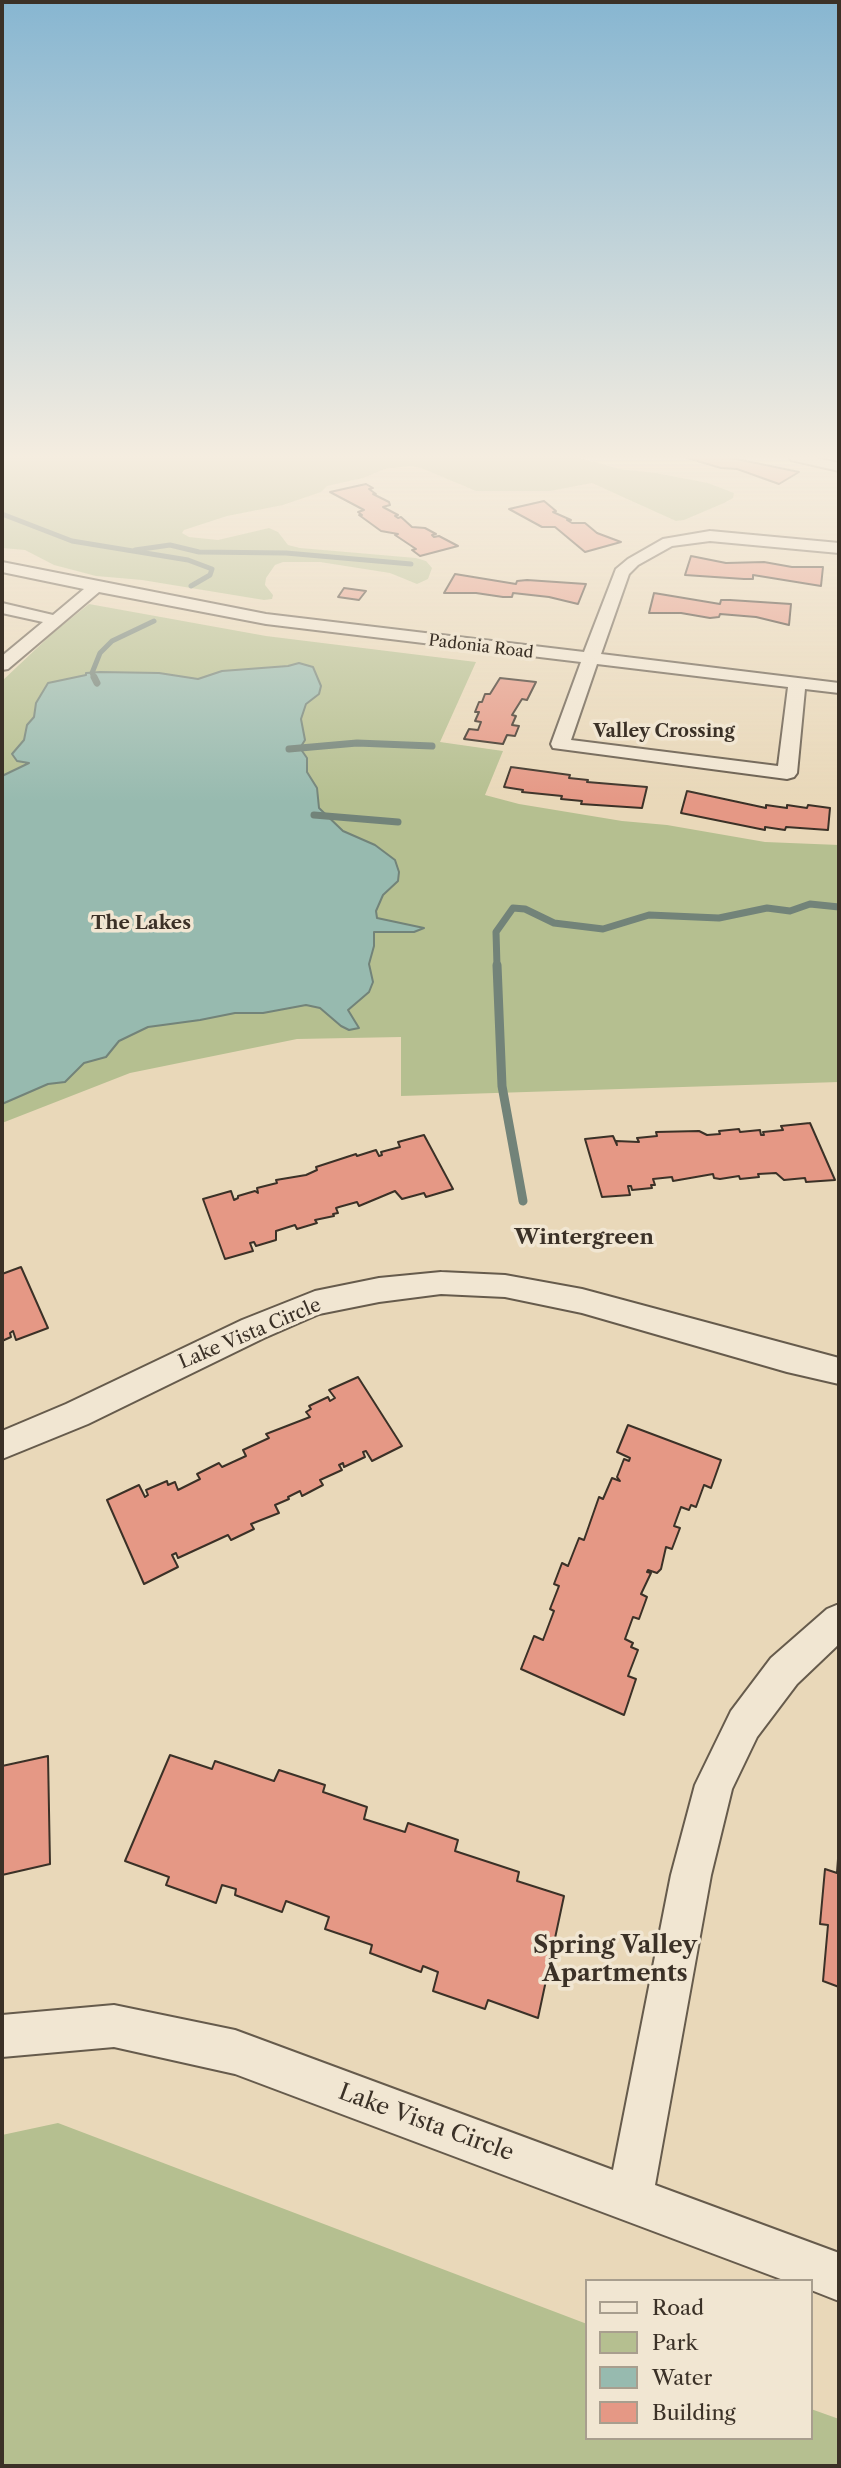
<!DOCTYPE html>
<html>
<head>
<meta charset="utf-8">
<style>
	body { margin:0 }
	#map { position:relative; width:841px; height:2468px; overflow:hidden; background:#e9d8b9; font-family:"Libre Caslon Text",serif }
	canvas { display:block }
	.frame { position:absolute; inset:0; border:4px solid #3b3127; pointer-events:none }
	.legend { position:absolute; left:585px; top:2279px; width:228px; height:161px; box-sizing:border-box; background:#f1e6d2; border:2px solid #a89e8e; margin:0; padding:9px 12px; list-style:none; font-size:21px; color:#3b3127 }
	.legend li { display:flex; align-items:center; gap:14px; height:35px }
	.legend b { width:35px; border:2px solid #a89e8e }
</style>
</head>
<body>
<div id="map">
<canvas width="841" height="2468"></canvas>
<div class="frame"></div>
<ul class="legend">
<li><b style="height:9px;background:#f1e6d2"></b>Road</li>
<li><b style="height:19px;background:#b5bf90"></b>Park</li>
<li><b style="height:19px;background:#97baaf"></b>Water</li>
<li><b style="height:19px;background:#e59885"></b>Building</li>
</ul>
</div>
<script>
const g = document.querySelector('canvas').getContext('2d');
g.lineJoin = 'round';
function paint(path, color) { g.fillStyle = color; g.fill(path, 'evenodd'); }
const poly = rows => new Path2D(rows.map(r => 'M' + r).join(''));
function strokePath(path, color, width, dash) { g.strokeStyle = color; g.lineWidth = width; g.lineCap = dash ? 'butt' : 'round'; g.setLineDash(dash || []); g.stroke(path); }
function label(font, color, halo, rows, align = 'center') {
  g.font = font + ' "Libre Caslon Text",serif'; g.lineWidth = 7; g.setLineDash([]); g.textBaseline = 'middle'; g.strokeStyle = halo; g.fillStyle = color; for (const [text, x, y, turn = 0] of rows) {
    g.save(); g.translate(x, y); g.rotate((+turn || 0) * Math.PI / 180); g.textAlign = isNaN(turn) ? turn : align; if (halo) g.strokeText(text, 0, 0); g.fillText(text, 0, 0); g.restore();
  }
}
paint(poly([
	[2,457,576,457,620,469,656,473,708,483,734,493,733,498,724,503,684,520,676,521,592,483,550,491,476,491,421,468,410,466,385,469,363,478,327,486,321,492,283,505,227,516,184,530,182,533,189,537,218,540,269,528,278,532,288,545,300,548,416,558,426,561,432,568,428,579,417,584,390,573,320,562,283,562,275,565,266,578,265,585,273,595,272,599,264,600,142,580,96,576,54,565,25,550,2,548],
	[89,604,266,636,476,662,440,742,503,751,485,795,519,804,622,821,667,825,765,842,839,845,839,1082,401,1096,401,1037,297,1039,130,1073,2,1123,2,681,54,632],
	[58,2123,587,2324,587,2438,811,2438,811,2409,839,2419,839,2466,2,2466,2,2135]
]), '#b5bf90');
const water = poly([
	[299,663,313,667,321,686,319,694,306,704,301,719,305,740,300,748,307,758,307,772,317,788,319,808,343,831,375,845,395,860,399,872,398,881,383,895,376,911,377,918,424,928,414,932,374,932,374,946,369,964,373,982,369,992,348,1010,359,1028,349,1030,341,1026,320,1008,306,1005,263,1013,235,1013,200,1020,148,1027,119,1041,106,1057,84,1063,65,1082,48,1084,2,1104,2,776,29,763,17,761,12,754,24,740,27,725,34,717,36,703,48,683,86,675,86,673,100,672,159,673,198,679,222,671,288,666,299,663]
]);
paint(water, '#97baaf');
strokePath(water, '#728379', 2);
strokePath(poly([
	[2,514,72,541,188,560,212,569,210,575,191,586],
	[135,550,170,545,199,552,286,553,411,564],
	[95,678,92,673,100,653,112,641,154,621]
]), '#728379', 5);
strokePath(poly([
	[94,677,97,683],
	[289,749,357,743,432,746],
	[314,815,398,822],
	[497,966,496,932,513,908,525,909,554,923,603,929,649,915,719,918,767,908,790,911,810,904,839,907]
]), '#728379', 7);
strokePath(poly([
	[497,965,502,1086,523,1201]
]), '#728379', 9);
const building = poly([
	[684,457,727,457,799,472,779,484,737,469,721,468,684,457],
	[366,484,373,488,369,489,376,494,373,494,389,502,390,505,383,507,398,515,395,516,398,518,401,517,412,527,425,528,436,534,432,535,434,537,439,536,458,546,420,556,412,550,416,549,395,535,398,534,381,531,359,515,362,515,358,512,364,510,330,492,366,484],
	[544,501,556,511,553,512,571,520,567,520,572,523,585,523,597,533,621,542,585,552,555,527,542,527,509,509,544,501],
	[691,556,726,563,764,562,792,567,823,567,821,586,753,575,753,579,744,579,685,575,691,556],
	[455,574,516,584,517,581,527,580,586,584,578,604,549,597,513,593,512,597,503,597,476,593,444,593,455,574],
	[344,588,366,591,359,600,338,597,344,588],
	[654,593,720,604,721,600,730,600,791,604,789,625,756,617,720,614,719,617,710,618,681,613,649,613,654,593],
	[500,678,536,682,527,700,522,699,512,715,516,716,512,725,519,726,515,736,507,735,503,744,464,739,469,729,478,730,481,722,475,721,479,712,475,712,479,702,482,702,485,694,490,694,500,678],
	[511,767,570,775,569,778,588,780,587,782,647,787,642,808,581,804,582,801,561,799,562,796,522,792,523,790,504,787,511,767],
	[687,791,766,808,766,805,787,808,787,805,807,808,808,805,830,808,828,830,786,827,785,830,765,827,765,830,681,813,687,791],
	[810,1123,835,1180,806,1182,805,1178,784,1180,776,1173,758,1174,759,1177,740,1179,739,1176,720,1179,714,1178,713,1174,673,1181,672,1177,653,1179,655,1185,651,1185,652,1188,632,1190,631,1186,628,1186,630,1195,602,1197,585,1139,613,1136,617,1145,616,1141,639,1142,637,1138,657,1136,656,1132,699,1131,707,1135,720,1134,719,1131,739,1129,740,1132,760,1130,761,1135,764,1135,763,1132,783,1130,781,1126,810,1123],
	[424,1135,453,1189,426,1197,424,1193,402,1199,395,1191,359,1206,357,1202,339,1207,336,1208,338,1213,333,1214,334,1216,315,1220,317,1223,297,1229,295,1225,276,1231,276,1240,256,1246,254,1242,250,1243,253,1251,225,1259,203,1199,231,1191,234,1200,238,1198,238,1196,255,1191,258,1193,257,1188,277,1183,276,1180,306,1175,317,1170,316,1167,356,1154,357,1156,376,1150,379,1156,382,1155,381,1152,400,1147,398,1142,424,1135],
	[21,1267,48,1328,16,1340,13,1331,10,1333,11,1337,2,1341,2,1274,21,1267],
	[358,1377,402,1446,372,1461,366,1451,363,1452,365,1457,344,1467,343,1463,339,1465,342,1470,320,1480,323,1485,302,1496,300,1491,288,1497,289,1499,275,1505,279,1513,251,1524,254,1529,231,1540,228,1535,178,1558,176,1553,172,1555,178,1567,144,1584,107,1500,139,1485,145,1497,148,1495,146,1490,167,1481,168,1485,175,1482,178,1490,200,1479,197,1474,219,1463,222,1467,246,1456,243,1450,269,1438,266,1434,310,1417,306,1412,311,1409,309,1406,328,1397,330,1401,335,1398,329,1390,358,1377],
	[628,1425,721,1460,711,1488,704,1485,696,1507,691,1505,689,1510,681,1507,674,1526,680,1528,672,1549,666,1547,661,1569,657,1573,648,1570,647,1572,651,1573,641,1594,647,1597,639,1619,633,1617,625,1639,633,1643,631,1647,638,1650,628,1676,636,1679,624,1715,521,1669,534,1636,543,1640,554,1611,550,1609,559,1586,554,1584,562,1563,568,1566,579,1538,584,1540,599,1497,603,1499,612,1478,620,1481,617,1477,624,1459,629,1461,630,1458,617,1452,628,1425],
	[170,1755,212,1769,215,1761,274,1781,279,1770,325,1785,323,1792,367,1807,364,1819,405,1832,408,1823,458,1840,455,1851,519,1872,517,1881,564,1896,538,2018,488,2000,485,2009,433,1991,438,1972,423,1966,421,1972,370,1953,372,1945,325,1929,329,1917,286,1901,282,1912,235,1895,236,1889,222,1885,216,1903,166,1885,169,1877,125,1861,170,1755],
	[48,1756,50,1864,2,1875,2,1758,2,1766,48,1756],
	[839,1845,839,1987,823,1981,828,1925,820,1924,825,1869,837,1873,839,1845]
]);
paint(building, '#e59885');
strokePath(building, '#3b3127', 2);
const street = poly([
	[789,457,812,457,839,463,839,471,791,460,789,457],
	[710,531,839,543,839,553,710,541,672,546,638,565,629,574,601,654,839,683,839,693,805,689,797,773,794,777,787,779,553,748,551,744,581,662,266,624,99,592,8,669,2,670,2,656,43,622,2,613,2,603,53,615,84,589,2,572,2,562,266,614,584,652,616,569,628,559,663,539,710,531],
	[597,664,788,687,778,766,571,740,597,664],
	[441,1272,505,1275,582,1289,839,1358,839,1384,787,1372,582,1313,505,1297,441,1294,379,1302,319,1314,264,1338,88,1424,2,1459,2,1431,66,1404,242,1320,315,1291,379,1278,441,1272],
	[839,1604,839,1644,797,1684,757,1737,732,1789,711,1875,655,2185,839,2253,839,2301,811,2290,811,2281,786,2281,235,2074,114,2047,2,2057,2,2015,114,2005,235,2030,613,2170,671,1875,695,1785,731,1711,771,1658,827,1609,839,1604]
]);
strokePath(street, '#665b4c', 4);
paint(street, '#f1e6d2');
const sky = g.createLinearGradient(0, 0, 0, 802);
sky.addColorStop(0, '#87b6d1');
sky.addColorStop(0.57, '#f5ede0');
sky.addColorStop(1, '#f5ede000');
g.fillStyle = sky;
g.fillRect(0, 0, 841, 802);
label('16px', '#3b3127', '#f1e6d2', [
	["Padonia Road",481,647,7]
]);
label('bold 18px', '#3b3127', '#f1e6d2', [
	["Valley Crossing",664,732]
]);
label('bold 19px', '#3b3127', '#f1e6d2', [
	["The Lakes",141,924]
]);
label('19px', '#3b3127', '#f1e6d2', [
	["Lake Vista Circle",250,1334,-23]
]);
label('bold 21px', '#3b3127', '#f1e6d2', [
	["Wintergreen",584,1238]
]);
label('23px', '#3b3127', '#f1e6d2', [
	["Lake Vista Circle",426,2123,20]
]);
label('bold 24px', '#3b3127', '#f1e6d2', [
	["Spring Valley",615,1946],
	["Apartments",615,1974]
]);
</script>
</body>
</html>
